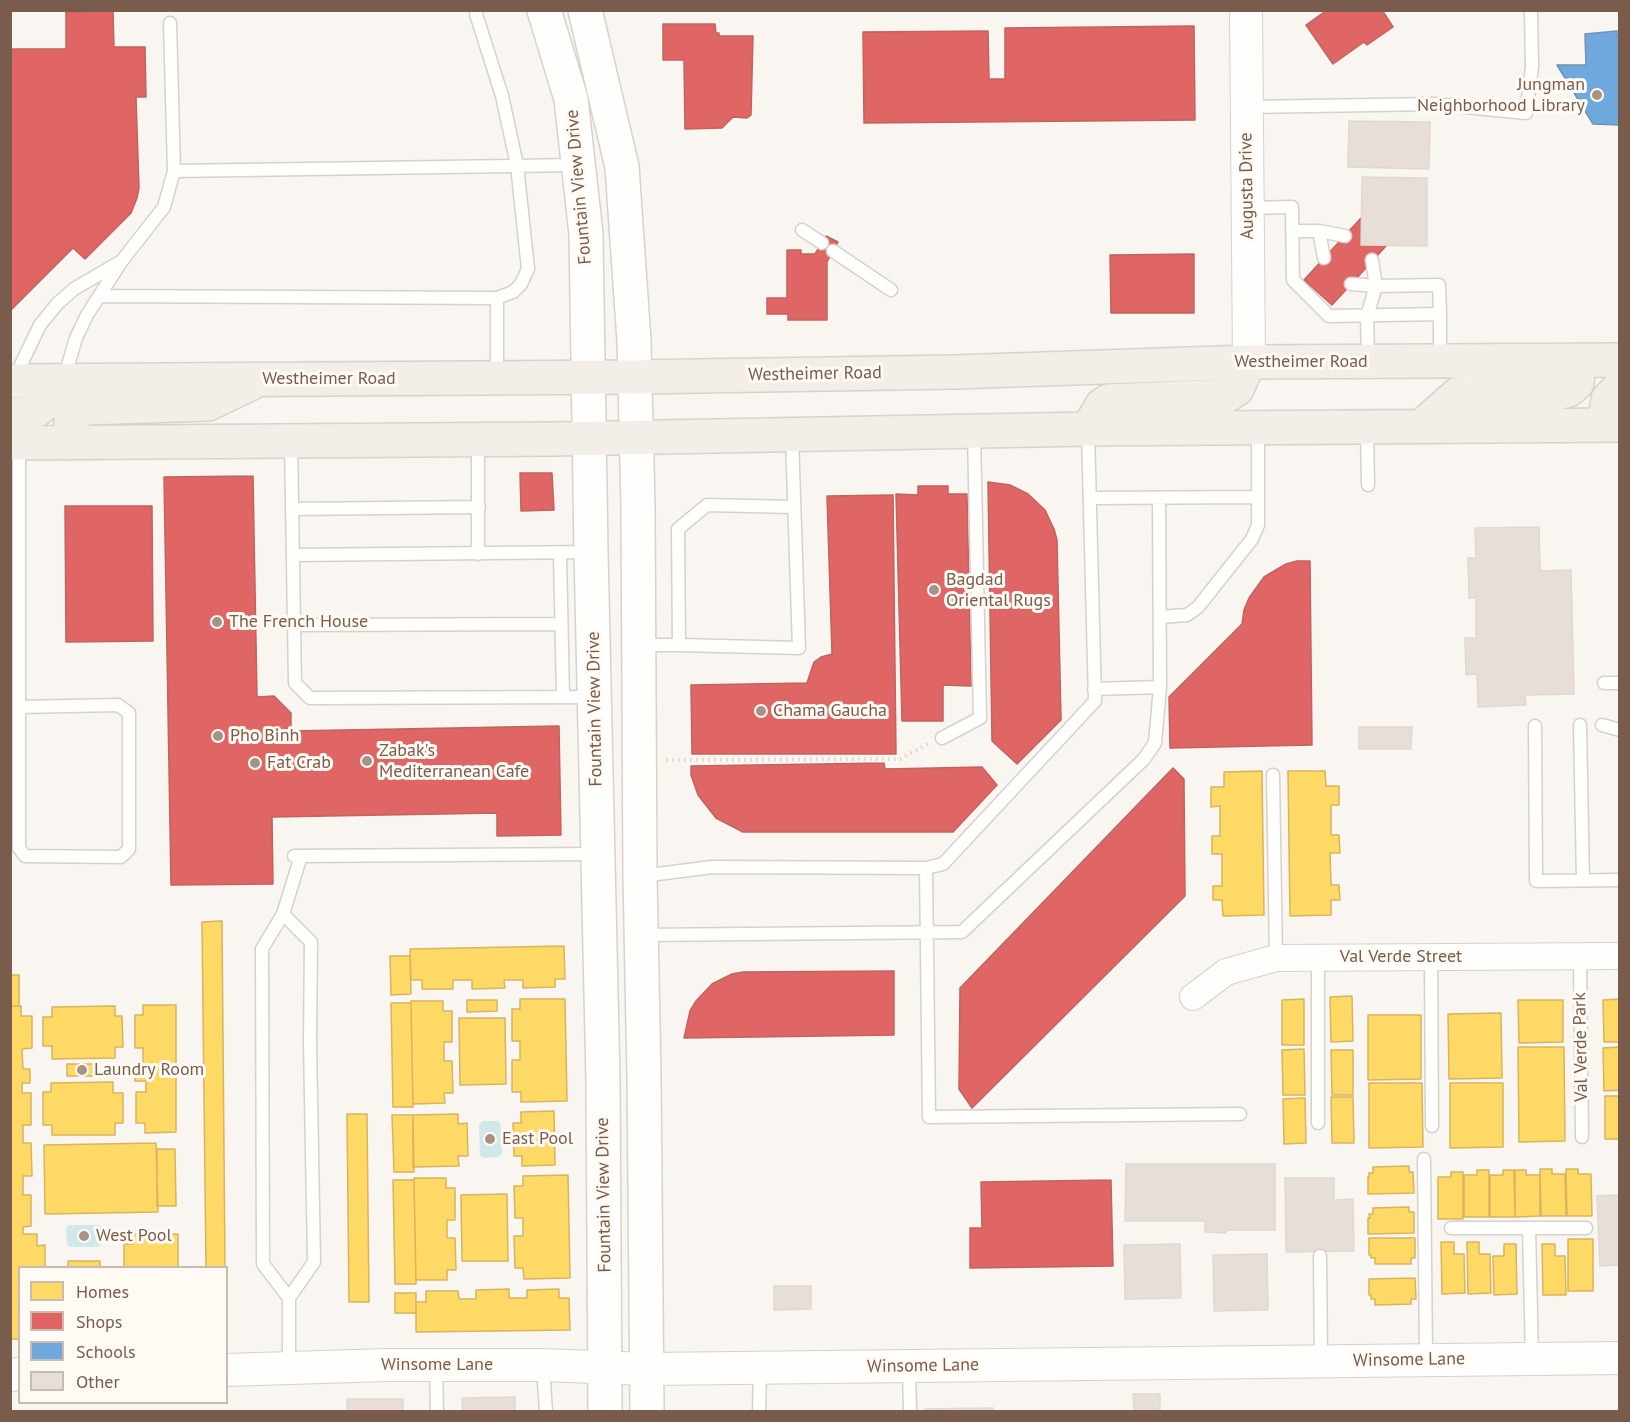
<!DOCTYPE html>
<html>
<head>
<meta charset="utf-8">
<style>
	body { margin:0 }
	#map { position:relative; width:1630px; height:1422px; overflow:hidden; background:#f9f5f0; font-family:"PT Sans",sans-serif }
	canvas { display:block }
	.frame { position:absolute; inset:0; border:12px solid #7a5c4d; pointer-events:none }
	.legend { position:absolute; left:18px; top:1266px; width:210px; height:138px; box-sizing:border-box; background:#fffaf3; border:2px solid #cabbb1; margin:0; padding:8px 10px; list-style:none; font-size:18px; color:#7a5c4d }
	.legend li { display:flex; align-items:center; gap:12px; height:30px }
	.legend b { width:30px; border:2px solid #cabbb1 }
</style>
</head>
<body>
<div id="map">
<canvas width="1630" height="1422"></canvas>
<div class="frame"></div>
<ul class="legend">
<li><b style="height:16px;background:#ffd966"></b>Homes</li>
<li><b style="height:16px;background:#e06666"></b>Shops</li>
<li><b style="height:16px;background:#6fa8dc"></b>Schools</li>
<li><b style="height:16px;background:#e6ded7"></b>Other</li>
</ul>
</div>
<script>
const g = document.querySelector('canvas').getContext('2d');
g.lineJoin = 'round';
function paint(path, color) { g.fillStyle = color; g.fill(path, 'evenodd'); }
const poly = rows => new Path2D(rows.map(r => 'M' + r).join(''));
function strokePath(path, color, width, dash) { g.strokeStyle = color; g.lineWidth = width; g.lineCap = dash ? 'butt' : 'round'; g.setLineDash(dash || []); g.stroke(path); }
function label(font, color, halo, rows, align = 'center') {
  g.font = font + ' "PT Sans",sans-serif'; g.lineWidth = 6; g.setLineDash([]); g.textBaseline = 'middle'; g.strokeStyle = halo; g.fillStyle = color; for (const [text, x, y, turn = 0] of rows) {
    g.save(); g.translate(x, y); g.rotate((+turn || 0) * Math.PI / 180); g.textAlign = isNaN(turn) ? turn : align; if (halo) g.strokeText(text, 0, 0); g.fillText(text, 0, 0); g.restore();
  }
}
paint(poly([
	[482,1121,498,1121,501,1125,502,1154,498,1157,483,1158,480,1155,479,1125],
	[69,1225,99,1225,102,1228,102,1243,99,1247,70,1247,67,1244,66,1228]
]), '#d0e8ea');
const homes = poly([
	[1262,771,1264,915,1223,916,1222,900,1213,900,1213,886,1222,886,1222,854,1212,854,1212,836,1220,836,1220,806,1211,807,1211,787,1224,787,1224,772,1262,771],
	[1288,771,1325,771,1326,786,1339,786,1339,805,1331,805,1331,835,1339,835,1340,853,1330,853,1331,885,1339,885,1340,900,1331,900,1331,915,1290,916,1288,771],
	[222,921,225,1268,206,1268,202,922,222,921],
	[564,946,565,979,555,979,555,987,523,988,523,980,504,980,505,988,472,989,472,980,453,980,453,989,422,989,422,980,411,980,410,949,564,946],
	[390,956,410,956,411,994,391,995,390,956],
	[10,975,19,975,19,1006,10,1006,10,975],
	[1352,996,1353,1041,1331,1042,1330,997,1352,996],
	[520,999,565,999,567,1101,521,1102,521,1092,512,1092,512,1060,520,1060,520,1041,512,1041,512,1009,520,1009,520,999],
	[1304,999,1304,1045,1282,1045,1282,1000,1304,999],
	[1620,999,1620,1042,1604,1042,1603,1000,1620,999],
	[467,1000,497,1000,497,1011,467,1012,467,1000],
	[1518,1000,1563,1000,1563,1042,1519,1043,1518,1000],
	[411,1001,443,1001,443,1011,452,1011,452,1042,444,1042,444,1061,452,1061,453,1093,444,1093,445,1103,413,1104,411,1001],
	[391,1003,411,1003,413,1107,393,1107,391,1003],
	[143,1005,176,1005,176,1132,145,1133,145,1123,136,1123,136,1092,146,1092,146,1081,135,1081,135,1065,143,1065,143,1048,135,1048,135,1015,143,1015,143,1005],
	[10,1006,21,1006,21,1016,32,1016,32,1048,22,1049,23,1069,30,1069,30,1083,22,1083,22,1093,31,1093,31,1125,23,1125,23,1143,31,1143,32,1176,23,1176,23,1195,31,1195,31,1226,23,1227,23,1234,37,1234,37,1246,45,1245,45,1268,20,1268,20,1339,10,1339,10,1006],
	[115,1006,115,1016,122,1016,123,1047,115,1047,115,1058,52,1059,52,1046,43,1046,43,1017,52,1017,52,1007,115,1006],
	[1501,1013,1502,1078,1449,1079,1448,1014,1501,1013],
	[1368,1015,1421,1015,1421,1079,1368,1080,1368,1015],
	[459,1018,505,1018,506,1084,460,1085,459,1018],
	[1518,1047,1564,1047,1565,1141,1519,1142,1518,1047],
	[1620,1047,1620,1090,1604,1091,1603,1048,1620,1047],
	[1304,1049,1305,1095,1283,1095,1282,1050,1304,1049],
	[1331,1050,1353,1050,1353,1095,1332,1095,1331,1050],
	[67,1064,98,1064,98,1076,67,1076,67,1064],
	[113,1082,113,1093,123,1093,123,1123,115,1123,115,1135,52,1135,52,1125,43,1125,43,1092,51,1092,51,1083,113,1082],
	[1369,1083,1422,1083,1423,1147,1369,1148,1369,1083],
	[1450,1083,1503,1083,1503,1147,1450,1148,1450,1083],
	[1605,1096,1620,1096,1620,1139,1605,1139,1605,1096],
	[1331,1097,1353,1097,1354,1143,1332,1143,1331,1097],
	[1305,1098,1306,1143,1284,1144,1283,1099,1305,1098],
	[554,1111,555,1165,522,1166,522,1156,514,1156,513,1123,521,1123,521,1112,554,1111],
	[347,1114,367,1114,369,1302,349,1302,347,1114],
	[458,1114,458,1124,467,1123,468,1156,458,1156,459,1166,413,1167,413,1115,458,1114],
	[392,1115,413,1115,414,1172,394,1172,392,1115],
	[156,1143,158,1212,45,1214,44,1145,156,1143],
	[157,1149,175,1149,176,1206,157,1206,157,1149],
	[1409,1166,1409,1172,1413,1172,1414,1193,1368,1194,1368,1177,1369,1177,1369,1173,1373,1173,1373,1167,1409,1166],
	[1540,1169,1552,1169,1552,1174,1565,1174,1566,1216,1541,1216,1540,1169],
	[1566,1169,1578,1169,1578,1174,1591,1174,1592,1216,1567,1216,1566,1169],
	[1477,1170,1489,1170,1489,1217,1464,1217,1464,1175,1477,1175,1477,1170],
	[1503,1170,1514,1170,1515,1217,1490,1217,1490,1175,1503,1175,1503,1170],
	[1515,1170,1526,1170,1526,1175,1540,1175,1540,1216,1515,1217,1515,1170],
	[1451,1172,1463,1172,1463,1219,1438,1219,1438,1177,1451,1177,1451,1172],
	[568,1175,570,1278,524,1279,523,1268,515,1268,514,1236,523,1236,523,1218,515,1218,514,1186,523,1186,523,1176,568,1175],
	[414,1178,446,1178,446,1188,455,1188,455,1220,447,1220,447,1238,455,1238,456,1270,447,1270,447,1280,416,1280,414,1178],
	[393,1180,414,1180,416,1284,395,1284,393,1180],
	[507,1194,508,1261,462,1261,461,1195,507,1194],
	[1409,1207,1409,1212,1414,1212,1414,1233,1368,1234,1368,1218,1370,1218,1369,1214,1373,1214,1373,1208,1409,1207],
	[133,1234,178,1234,178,1268,124,1268,124,1244,133,1244,133,1234],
	[1369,1238,1415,1238,1415,1258,1411,1258,1411,1264,1375,1264,1375,1258,1371,1258,1371,1255,1369,1255,1369,1238],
	[1568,1239,1593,1239,1593,1291,1568,1291,1568,1239],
	[1441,1242,1454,1242,1454,1254,1464,1254,1465,1293,1442,1294,1441,1242],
	[1467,1242,1479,1242,1479,1254,1490,1254,1491,1293,1468,1294,1467,1242],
	[1504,1244,1516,1244,1517,1294,1494,1295,1493,1256,1504,1256,1504,1244],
	[1542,1244,1555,1244,1555,1256,1565,1256,1566,1295,1543,1295,1542,1244],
	[68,1261,100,1261,100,1268,68,1268,68,1261],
	[1415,1278,1416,1299,1411,1299,1411,1304,1375,1305,1375,1299,1371,1299,1371,1295,1369,1295,1369,1279,1415,1278],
	[509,1289,509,1298,527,1298,527,1290,559,1289,559,1298,569,1298,570,1330,416,1332,416,1302,426,1302,426,1291,458,1291,459,1299,476,1299,476,1290,509,1289],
	[395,1293,416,1293,416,1313,395,1313,395,1293]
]);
paint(homes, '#ffd966');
strokePath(homes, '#d7b45e', 1.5);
const shops = poly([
	[1327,10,1382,10,1393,27,1367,45,1364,42,1333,64,1306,25,1327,10],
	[113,11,114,47,145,47,146,97,136,97,139,188,137,198,131,213,85,259,73,248,10,311,10,49,66,49,66,12,113,11],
	[663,24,715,24,716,33,719,33,719,36,753,36,751,115,747,118,733,117,722,128,685,129,684,60,663,60,663,24],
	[1194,26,1195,120,864,123,863,32,988,31,989,79,1005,79,1005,28,1194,26],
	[1361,218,1361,245,1386,246,1332,305,1304,280,1361,218],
	[826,236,838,242,827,262,827,320,788,320,788,314,767,314,767,298,787,298,787,250,801,250,801,254,815,254,826,236],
	[1194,254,1194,313,1111,313,1110,255,1194,254],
	[520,473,552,473,554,510,521,511,520,473],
	[253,476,257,697,274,696,291,713,291,731,559,726,561,835,497,836,497,813,272,817,273,884,171,885,164,477,253,476],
	[988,482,1010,485,1028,494,1045,510,1054,529,1057,540,1061,720,1017,764,992,741,988,482],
	[918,486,948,486,948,494,967,494,971,686,943,685,943,721,902,721,896,494,918,495,918,486],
	[893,495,896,754,692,754,691,685,807,683,814,662,821,657,832,654,827,496,893,495],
	[65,506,152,506,153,641,66,642,65,506],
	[1297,561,1310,561,1312,745,1170,748,1169,697,1242,624,1244,610,1249,598,1264,577,1286,564,1297,561],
	[884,763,885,769,982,767,997,785,953,832,743,832,716,818,698,795,691,775,691,766,884,763],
	[1173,768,1184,779,1185,896,972,1108,959,1089,960,988,1173,768],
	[894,971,894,1035,684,1038,690,1011,696,1001,712,984,732,974,743,972,894,971],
	[1111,1180,1113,1266,970,1268,970,1228,982,1228,981,1182,1111,1180]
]);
paint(shops, '#e06666');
strokePath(shops, '#c1635e', 1.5);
const schools = poly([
	[1617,31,1617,36,1620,36,1620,125,1593,124,1557,65,1586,65,1585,34,1617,31]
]);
paint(schools, '#6fa8dc');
strokePath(schools, '#7291b1', 1.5);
const building = poly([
	[1349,121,1430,122,1429,169,1348,167,1349,121],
	[1362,177,1427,178,1427,246,1361,245,1362,177],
	[1539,527,1540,571,1571,570,1574,694,1525,695,1526,705,1478,707,1477,674,1466,675,1465,638,1476,638,1476,598,1469,598,1468,558,1476,558,1475,528,1539,527],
	[1359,727,1412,727,1411,749,1359,749,1359,727],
	[1126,1164,1275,1164,1275,1230,1226,1230,1226,1233,1205,1232,1205,1221,1125,1221,1126,1164],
	[1285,1178,1334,1178,1334,1200,1353,1199,1354,1251,1286,1252,1285,1178],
	[1620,1195,1620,1265,1600,1266,1597,1196,1620,1195],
	[1180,1244,1181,1298,1125,1299,1124,1245,1180,1244],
	[1267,1254,1268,1310,1214,1311,1213,1255,1267,1254],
	[774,1286,811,1286,811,1309,774,1310,774,1286],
	[1133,1394,1160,1394,1160,1409,1154,1409,1154,1412,1134,1412,1133,1394],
	[515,1397,515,1412,463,1412,462,1398,515,1397],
	[347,1399,403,1399,403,1412,347,1412,347,1399],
	[993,1408,993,1412,926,1412,925,1409,993,1408]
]);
paint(building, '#e6ded7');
strokePath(building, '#e2d8d2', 1.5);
const service = poly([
	[1247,107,1435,104,1526,113,1532,67,1531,10],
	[174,171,577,165],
	[1248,208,1292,207,1293,280,1329,316,1440,314,1440,361],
	[802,230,822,243],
	[1292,231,1319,231,1345,236],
	[1319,231,1324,258],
	[833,251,891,290],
	[1351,284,1376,286,1372,260],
	[101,296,497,298,513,292,521,284,528,269,517,165,502,96,476,14],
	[497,298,497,375],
	[1368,359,1367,316,1376,286,1439,285,1440,314],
	[14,379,40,325,57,304,74,289,120,262],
	[64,379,76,338,87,315,121,262,164,207,174,171,170,23],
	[1367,429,1368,485],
	[291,441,295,683,310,698,593,697],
	[478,441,478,554],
	[19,444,19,848,25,856,121,857,129,849,129,713,118,705,19,707],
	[1091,498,1258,497],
	[292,509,479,507],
	[560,553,563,697],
	[293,555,590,552],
	[1160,617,1187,615,1198,607,1252,539,1258,525,1258,429],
	[294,625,561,624],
	[639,645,679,645,678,529,707,505,794,507],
	[679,645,799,648,792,437],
	[1604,683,1620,683],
	[1094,689,1160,687],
	[1580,725,1583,880],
	[1602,725,1620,730],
	[1535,726,1536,881,1620,880],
	[942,738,980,718,974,432],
	[1273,775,1276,958],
	[294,856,598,854],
	[926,868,929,1117,1240,1114],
	[642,876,712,867,926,868,943,864,1095,701,1088,431],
	[283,914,311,942,310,1041,314,1262,289,1298,289,1367],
	[642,935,962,932,1144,759,1155,743,1160,687,1159,498],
	[1580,956,1582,1137],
	[1431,957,1432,1126],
	[1318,958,1318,1123],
	[1424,1159,1426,1358],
	[1451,1228,1586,1228],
	[1529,1228,1532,1359],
	[1320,1256,1321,1360],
	[289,1298,263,1264,262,949,283,914,301,856],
	[436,1366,437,1412],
	[543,1366,546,1412],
	[909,1368,910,1412],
	[759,1412,760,1369]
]);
const minor = poly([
	[1193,997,1226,972,1276,958,1620,956]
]);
const tertiary = poly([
	[1246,10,1249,362],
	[226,1370,387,1365,543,1365,647,1369,1620,1358],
	[10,1375,20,1374]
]);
const secondary = poly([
	[544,10,571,99,586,234,591,552,603,1080,605,1412],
	[585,10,622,167,634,341,638,506,640,876,644,1075,647,1412]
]);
const primary = poly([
	[10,381,635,377,955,372,1249,362,1620,360],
	[10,415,26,414,37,410,46,403,64,381],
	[1423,425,1458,394,1557,393,1569,390,1577,383,1579,361],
	[1604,425,1608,399,1620,387],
	[1088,429,1102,405,1108,401,1226,396,1237,389,1249,362],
	[10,443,556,439,1088,429,1620,425],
	[70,443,71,421,76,413,86,408,208,404,252,383]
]);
strokePath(service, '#d7d1cb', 15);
strokePath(minor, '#d7d1cb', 28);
strokePath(tertiary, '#d7d1cb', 34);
strokePath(secondary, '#d9d2cb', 36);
strokePath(primary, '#dad1cc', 36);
strokePath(poly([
	[666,760,900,759,928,744]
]), '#dcd5d0', 4, [1.5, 4.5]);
strokePath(service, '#fefefd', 12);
strokePath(minor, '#fefefd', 26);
strokePath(tertiary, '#fefefd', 32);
strokePath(secondary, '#fefefd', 33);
strokePath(primary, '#f3eee8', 33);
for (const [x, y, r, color] of [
	[1597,95,6,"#a69286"],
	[934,590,6,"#a69286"],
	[217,622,6,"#a69286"],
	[761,711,6,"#a69286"],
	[218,736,6,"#a69286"],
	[367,761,6,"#a69286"],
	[255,763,6,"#a69286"],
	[82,1070,6,"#a69286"],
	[490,1139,6,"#a69286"],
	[84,1236,6,"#a69286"]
]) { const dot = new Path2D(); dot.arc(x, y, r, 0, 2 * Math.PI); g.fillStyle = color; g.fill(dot); strokePath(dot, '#fffaf3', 2); }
label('18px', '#7a5c4d', '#fffaf3', [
	["Jungman",1585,85,"right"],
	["Neighborhood Library",1585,106,"right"],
	["Bagdad",946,580],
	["Oriental Rugs",946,601],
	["The French House",229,622],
	["Chama Gaucha",773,711],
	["Pho Binh",230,736],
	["Zabak's",379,751],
	["Mediterranean Cafe",379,772],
	["Fat Crab",267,763],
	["Laundry Room",94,1070],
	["East Pool",502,1139],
	["West Pool",96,1236]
], 'left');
label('18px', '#7a5c4d', '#fffaf3', [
	["Augusta Drive",1247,186,-91],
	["Fountain View Drive",579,187,-95],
	["Westheimer Road",1301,362],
	["Westheimer Road",815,374,-1],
	["Westheimer Road",329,379],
	["Fountain View Drive",595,709,-91],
	["Val Verde Street",1401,957],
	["Val Verde Park",1581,1047,-91],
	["Fountain View Drive",604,1195,-91],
	["Winsome Lane",1409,1360,-1],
	["Winsome Lane",437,1365],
	["Winsome Lane",923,1366,-1]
]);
</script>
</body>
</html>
